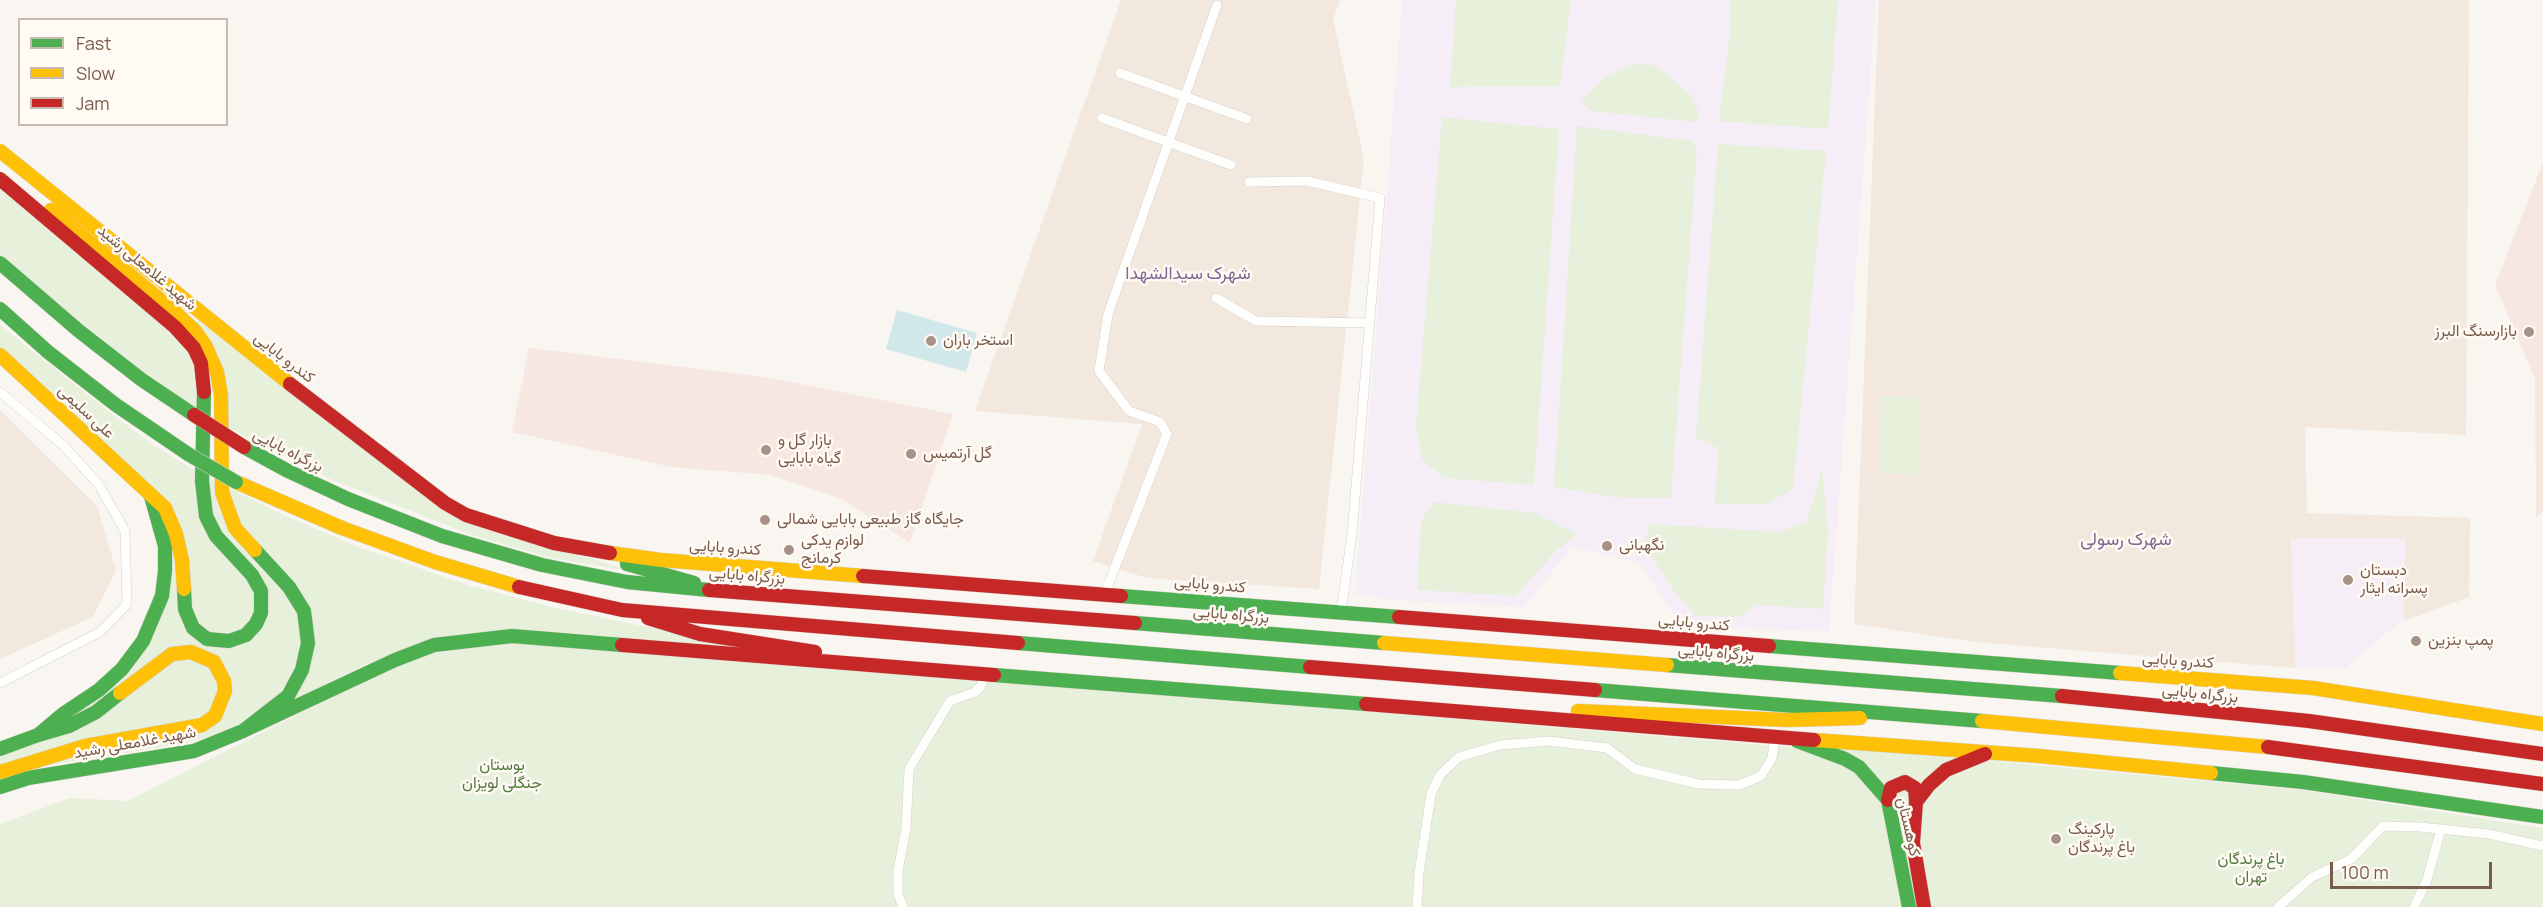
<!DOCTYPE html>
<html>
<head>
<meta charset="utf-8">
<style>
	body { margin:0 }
	#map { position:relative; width:2543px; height:907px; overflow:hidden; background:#f9f5f0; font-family:Manrope,sans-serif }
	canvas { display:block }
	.legend { position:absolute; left:18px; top:18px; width:210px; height:108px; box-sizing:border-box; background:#fffaf3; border:2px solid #cabbb1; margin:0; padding:8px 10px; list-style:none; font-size:18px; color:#7a5c4d }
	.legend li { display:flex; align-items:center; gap:12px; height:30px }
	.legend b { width:30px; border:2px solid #cabbb1 }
	.scale { position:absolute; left:2330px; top:862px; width:162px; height:27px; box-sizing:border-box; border:3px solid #7a5c4d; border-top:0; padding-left:8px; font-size:18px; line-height:21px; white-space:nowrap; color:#7a5c4d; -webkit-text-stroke:4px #fffaf3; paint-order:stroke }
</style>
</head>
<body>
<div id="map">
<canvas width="2543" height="907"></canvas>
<ul class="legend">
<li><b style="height:8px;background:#4caf50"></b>Fast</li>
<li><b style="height:8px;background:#ffc107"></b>Slow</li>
<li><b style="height:8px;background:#c62828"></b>Jam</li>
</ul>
<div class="scale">100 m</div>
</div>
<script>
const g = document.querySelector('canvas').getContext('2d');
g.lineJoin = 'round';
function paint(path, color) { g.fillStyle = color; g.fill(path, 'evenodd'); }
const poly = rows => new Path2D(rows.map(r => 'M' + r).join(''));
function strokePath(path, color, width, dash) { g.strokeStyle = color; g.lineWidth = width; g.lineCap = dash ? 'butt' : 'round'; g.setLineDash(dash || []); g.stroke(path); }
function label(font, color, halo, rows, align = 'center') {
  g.font = font + ' Manrope,Vazirmatn,sans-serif'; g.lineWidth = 5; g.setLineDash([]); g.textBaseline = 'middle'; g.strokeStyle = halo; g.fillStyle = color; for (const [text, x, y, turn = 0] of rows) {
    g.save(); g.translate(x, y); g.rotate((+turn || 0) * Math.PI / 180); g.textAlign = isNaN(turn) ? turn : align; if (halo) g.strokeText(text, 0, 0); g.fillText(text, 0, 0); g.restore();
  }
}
paint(poly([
	[1121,0,1340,0,1333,20,1364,159,1319,589,1147,578,1093,561,1142,424,975,411],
	[1879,0,2469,0,2466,435,2305,427,2307,513,2470,518,2469,597,2398,623,2345,668,2295,668,1975,642,1854,624],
	[0,410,97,506,116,570,93,617,0,659]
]), '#f2e8de');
paint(poly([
	[2543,162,2543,511,2536,518,2535,379,2495,285],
	[529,348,765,377,953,414,910,543,842,499,771,475,671,467,512,432]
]), '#f6e8e1');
paint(poly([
	[1402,0,1876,0,1829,631,1681,627,1640,563,1572,547,1524,607,1392,600,1355,594],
	[2291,538,2405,538,2404,621,2398,623,2345,668,2295,668]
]), '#f6eef6');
paint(poly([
	[1456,0,1571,0,1560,86,1450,87],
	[1730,0,1838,0,1828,129,1719,121,1730,32],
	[1632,64,1656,65,1689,93,1699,113,1697,122,1591,111,1581,102,1604,77],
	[1442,117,1559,129,1534,485,1444,478,1422,459,1416,426],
	[1577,126,1692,141,1697,150,1671,498,1613,497,1554,487],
	[1718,144,1826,151,1793,489,1767,504,1715,504,1718,448,1696,438],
	[0,185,179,336,197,367,201,412,176,397,56,302,0,253],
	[197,316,367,450,525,540,645,574,547,557,472,535,332,480,227,427,197,327],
	[0,325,113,415,152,444,199,473,200,510,253,584,255,618,235,635,209,634,195,623,155,489,0,348],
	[1881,396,1921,397,1919,475,1879,473],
	[1822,468,1828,531,1823,609,1756,605,1740,617,1695,616,1675,592,1644,545,1650,524,1780,532,1807,522],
	[206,476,218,483,218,495,289,596,296,609,302,632,296,672,277,701,242,723,214,735,186,743,39,767,70,753,182,735,229,693,197,648,66,722,106,694,119,681,133,666,151,641,164,610,169,593,173,541,180,609,224,646,268,611,268,596,214,522],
	[227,487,279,513,358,547,468,585,556,608,642,626,793,651,563,635,413,647,364,665,298,697,288,704,311,626,237,520],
	[1434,502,1534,513,1577,534,1555,552,1516,596,1417,590,1421,521],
	[510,643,594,647,1802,748,1813,744,2302,790,2543,828,2543,907,0,907,0,824,70,798,128,801,322,702,425,654],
	[197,658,215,672,220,695,206,718,0,768,0,757,87,723,172,659]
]), '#e7f0db');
paint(poly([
	[897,310,977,333,966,372,886,349]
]), '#d0e8ea');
const street = poly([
	[1120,73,1247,119],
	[1102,118,1231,165],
	[1249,182,1307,181,1380,198,1352,534,1341,612],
	[1216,298,1256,321,1370,323],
	[0,392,63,445,99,485,125,531,127,604,100,632,0,683],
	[1105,593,1167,434,1160,422,1129,411,1099,371,1108,314,1217,5],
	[903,907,898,894,898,871,906,828,909,769,950,701,975,692,981,686,984,674],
	[1417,907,1419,873,1431,794,1440,775,1459,757,1500,745,1549,741,1607,748,1635,769,1699,784,1739,785,1761,776,1772,758,1775,737],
	[2278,907,2312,877,2351,859,2383,826,2420,827,2489,834,2543,846],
	[2414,907,2427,880,2441,829]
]);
const fast = poly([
	[0,263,79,331,142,380,194,415],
	[0,309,48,352,116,405,188,454],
	[244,447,288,471,348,499,442,536,542,565,627,582,709,590],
	[627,564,694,583],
	[184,589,185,609,193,628,207,639,229,641,246,635,256,624,261,613,261,591,252,575,216,536,206,516,202,481,204,392],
	[1121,596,1399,617],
	[1135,623,1384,643],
	[1018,643,1310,667],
	[1769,646,2120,673],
	[1667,665,2062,696],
	[994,675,1366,704],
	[1595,690,1982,721],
	[243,731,395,660,434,645,512,636,622,645],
	[38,735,69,726,96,712,120,693],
	[1797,741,1845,759,1859,767,1888,800,1909,907],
	[0,749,38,735,63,714,99,690,122,669,143,641,162,596,165,571,165,546,151,496],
	[2211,773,2303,782,2543,817],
	[0,787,28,778,194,751,243,731,288,696,302,670,308,643,304,611,289,587,255,550]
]);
const slow = poly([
	[0,151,290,384],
	[51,210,175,312,195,331,205,345,217,372,221,395,222,492,235,528,255,550],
	[0,355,165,508,176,534,182,560,184,589],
	[236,482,342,528,435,562,519,587],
	[610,553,661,560,863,576],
	[1384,643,1667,665],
	[2120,673,2313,688,2543,724],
	[1578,711,1788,720,1860,718],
	[1982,721,2268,747],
	[1814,740,2039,756,2211,773],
	[0,772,85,746,202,725,215,716,225,691,224,681,214,662,191,652,172,654,120,693]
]);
const jam = poly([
	[0,179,175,327,194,348,201,363,204,392],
	[290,384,445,503,466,515,554,543,610,553],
	[863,576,1121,596],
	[519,587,622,610,1018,643],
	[709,590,1135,623],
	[1399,617,1769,646],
	[648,618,700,634,815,652],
	[622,645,994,675],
	[1310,667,1595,690],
	[2062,696,2309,721,2543,754],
	[1366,704,1814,740],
	[2268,747,2543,784],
	[1888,800,1891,788,1905,782,1915,788,1916,802],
	[1924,907,1913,843,1916,802,1929,785,1946,770,1985,754]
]);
strokePath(street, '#d7d1cb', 10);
strokePath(fast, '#d9d2cb', 15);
strokePath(slow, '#d9d2cb', 15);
strokePath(jam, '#d9d2cb', 15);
strokePath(street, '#fefefd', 9);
strokePath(fast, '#4caf50', 14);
strokePath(slow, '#ffc107', 14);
strokePath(jam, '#c62828', 14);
const fastBridge = poly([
	[188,454,236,482]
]);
const jamBridge = poly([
	[194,415,244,447]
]);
strokePath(fastBridge, '#dad1cc', 15, []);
strokePath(jamBridge, '#dad1cc', 15, []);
strokePath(fastBridge, '#4caf50', 14);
strokePath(jamBridge, '#c62828', 14);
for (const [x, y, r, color] of [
	[2529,332,6,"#a69286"],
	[931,341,6,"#a69286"],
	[766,450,6,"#a69286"],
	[911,454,6,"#a69286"],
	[765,520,6,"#a69286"],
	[1607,546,6,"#a69286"],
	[789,550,6,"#a69286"],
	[2348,580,6,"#a69286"],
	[2416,641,6,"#a69286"],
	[2056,839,6,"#a69286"]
]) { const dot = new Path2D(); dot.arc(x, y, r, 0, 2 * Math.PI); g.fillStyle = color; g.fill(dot); strokePath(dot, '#fffaf3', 2); }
label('16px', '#7a5c4d', '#fffaf3', [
	["شهید غلامعلی رشید",147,268,40],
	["کندرو بابایی",284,358,38],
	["علی سلیمی",86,412,43],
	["بزرگراه بابایی",288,451,27],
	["کندرو بابایی",725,548,4],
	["بزرگراه بابایی",747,576,5],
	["کندرو بابایی",1210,585,5],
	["بزرگراه بابایی",1231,615,5],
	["کندرو بابایی",1694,623,5],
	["بزرگراه بابایی",1716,653,5],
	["کندرو بابایی",2178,661,4],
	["بزرگراه بابایی",2200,694,6],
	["شهید غلامعلی رشید",135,743,-10],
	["کوهستان",1908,827,77]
]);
label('16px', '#7a5c4d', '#fffaf3', [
	["بازارسنگ البرز",2517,332,"right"],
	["استخر باران",943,341],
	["بازار گل و",778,441],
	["گیاه بابایی",778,459],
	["گل آرتمیس",923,454],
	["جایگاه گاز طبیعی بابایی شمالی",777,520],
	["لوازم یدکی",801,541],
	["کرمانج",801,559],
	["نگهبانی",1619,546],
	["دبستان",2360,571],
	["پسرانه ایثار",2360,589],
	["پمپ بنزین",2428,641],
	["پارکینگ",2068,830],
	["باغ پرندگان",2068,848]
], 'left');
label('16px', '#537a41', '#fffaf3', [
	["بوستان",502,766],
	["جنگلی لویزان",502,784],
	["باغ پرندگان",2251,860],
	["تهران",2251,878]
]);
label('18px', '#846695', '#fffaf3', [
	["شهرک سیدالشهدا",1188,274],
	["شهرک رسولی",2126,540]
]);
</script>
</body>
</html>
